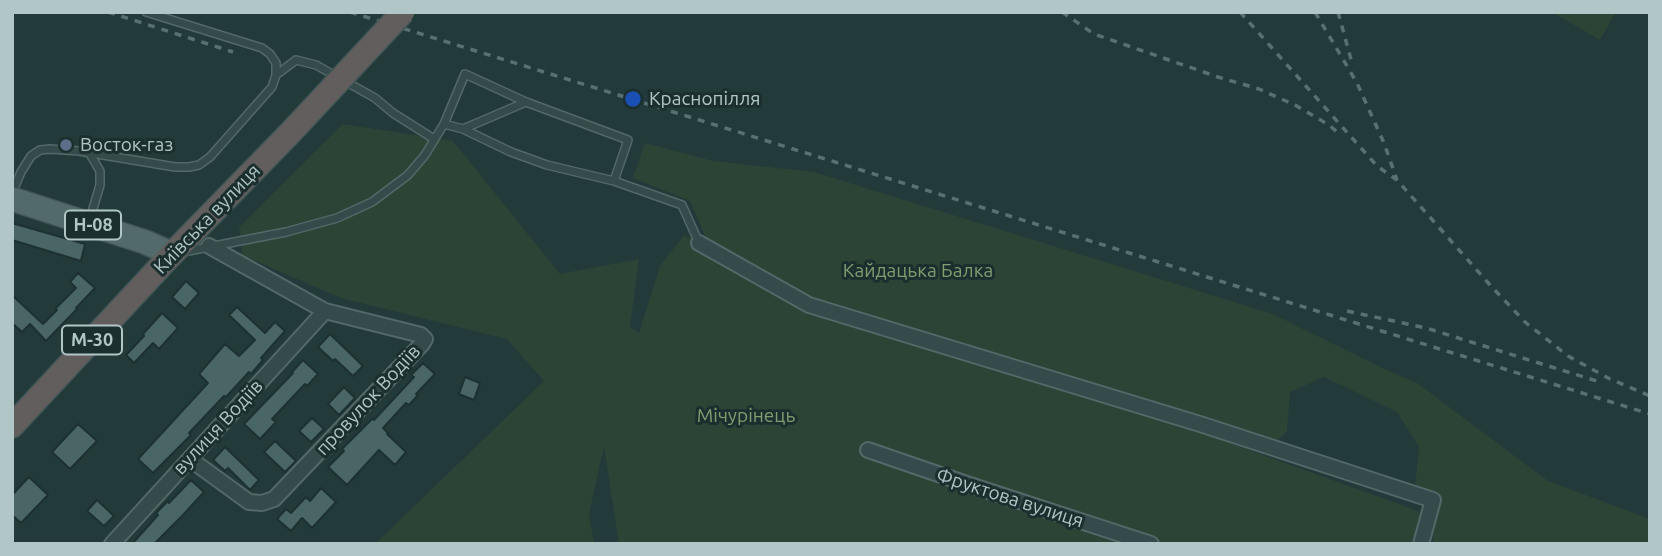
<!DOCTYPE html>
<html>
<head>
<meta charset="utf-8">
<style>
	body { margin:0 }
	#map { position:relative; width:1662px; height:556px; overflow:hidden; background:#223a3a; font-family:Ubuntu,sans-serif }
	canvas { display:block }
	.frame { position:absolute; inset:0; border:14px solid #b0c6c7; pointer-events:none }
</style>
</head>
<body>
<div id="map">
<canvas width="1662" height="556"></canvas>
<div class="frame"></div>
</div>
<script>
const g = document.querySelector('canvas').getContext('2d');
g.lineJoin = 'round';
function paint(path, color) { g.fillStyle = color; g.fill(path, 'evenodd'); }
const poly = rows => new Path2D(rows.map(r => 'M' + r).join(''));
function strokePath(path, color, width, dash) { g.strokeStyle = color; g.lineWidth = width; g.lineCap = dash ? 'butt' : 'round'; g.setLineDash(dash || []); g.stroke(path); }
function label(font, color, halo, rows, align = 'center') {
  g.font = font + ' Ubuntu,sans-serif'; g.lineWidth = 6; g.setLineDash([]); g.textBaseline = 'middle'; g.strokeStyle = halo; g.fillStyle = color; for (const [text, x, y, turn = 0] of rows) {
    g.save(); g.translate(x, y); g.rotate((+turn || 0) * Math.PI / 180); g.textAlign = isNaN(turn) ? turn : align; if (halo) g.strokeText(text, 0, 0); g.fillText(text, 0, 0); g.restore();
  }
}
paint(poly([
	[1552,12,1616,12,1600,40],
	[343,124,453,141,560,274,639,259,630,327,639,333,660,266,684,235,711,249,690,201,633,178,645,143,713,161,814,172,1273,314,1382,368,1417,383,1548,481,1650,519,1650,544,1435,544,1415,487,1419,447,1397,412,1324,377,1290,392,1287,431,1274,444,1178,412,1094,391,938,341,901,332,777,286,807,304,1099,396,1421,512,1412,544,619,544,604,446,589,514,594,544,375,544,544,381,507,339,341,298,242,255,239,227]
]), '#2c4436');
const building = poly([
	[12,223,85,244,81,261,12,240,12,223],
	[78,273,95,288,76,308,77,309,46,341,30,324,22,332,12,323,12,295,43,324,57,310,55,309,76,288,70,282,78,273],
	[186,281,199,293,185,309,172,297,186,281],
	[237,307,265,333,275,322,285,331,261,358,263,360,251,374,249,372,226,397,224,396,189,433,191,435,153,473,138,459,208,383,199,374,225,344,239,356,255,340,229,315,237,307],
	[162,313,178,328,159,349,153,343,134,363,126,355,144,336,143,334,162,313],
	[330,334,363,366,353,376,335,359,333,361,318,347,330,334],
	[303,360,318,374,307,386,305,384,272,419,276,422,260,439,244,424,293,373,292,372,303,360],
	[423,363,435,374,416,394,418,395,409,405,406,403,383,428,388,433,387,434,406,452,395,465,379,450,347,485,328,467,344,451,342,449,373,418,374,420,414,377,411,375,423,363],
	[465,377,480,383,474,400,459,394,465,377],
	[344,387,355,398,339,415,328,404,344,387],
	[312,418,324,429,311,442,299,431,312,418],
	[78,424,97,441,70,469,52,452,78,424],
	[275,441,296,461,285,472,264,452,275,441],
	[225,447,259,480,250,490,228,468,225,471,213,460,225,447],
	[29,477,48,495,21,523,12,515,12,495,29,477],
	[191,480,204,492,183,515,154,544,132,544,158,515,156,513,168,501,169,503,191,480],
	[321,488,336,502,312,528,302,518,291,531,277,519,286,509,291,513,306,497,310,501,321,488],
	[97,500,114,516,104,526,87,511,97,500]
]);
paint(building, '#4a6566');
strokePath(building, '#1d3131', 2);
const service = poly([
	[276,75,296,60,316,65,375,98,393,113,434,139],
	[444,124,465,74,526,102,628,140,614,181],
	[463,129,526,102],
	[90,154,100,171,100,185,90,219],
	[12,193,21,172,31,156,40,150,50,149,79,151,175,167,189,167,199,165,210,157,272,87,276,75,276,63,270,54,262,48,146,12],
	[183,252,286,232,337,218,372,202,408,175,425,155,444,124,463,129,511,152,547,165,614,181,682,205,699,243]
]);
const minor = poly([
	[699,243,809,305,1200,424,1433,500,1421,544],
	[868,450,970,485,1151,544],
	[190,459,249,502,262,503,274,499,422,344,425,339,421,335,325,311,209,246],
	[112,544,325,311]
]);
const primary = poly([
	[12,199,145,242,172,254]
]);
const trunk = poly([
	[12,426,172,254,291,132]
]);
strokePath(service, '#536868', 10);
strokePath(minor, '#536868', 18);
strokePath(primary, '#425657', 26);
strokePath(trunk, '#405555', 26);
strokePath(service, '#354a4a', 7);
strokePath(minor, '#354a4a', 14);
strokePath(primary, '#536a6b', 23);
strokePath(trunk, '#625e5e', 23);
strokePath(poly([
	[108,12,233,52],
	[350,12,1650,414],
	[1062,12,1094,34,1218,77,1259,89,1295,105,1329,125,1337,132],
	[1240,12,1377,166,1397,180,1490,285,1525,322,1568,356,1610,379,1650,396],
	[1315,12,1357,83,1384,143,1397,180],
	[1338,12,1352,63],
	[1347,311,1426,328,1600,382]
]), '#577172', 3.5, [7, 7]);
const trunkBridge = poly([
	[291,132,403,12]
]);
strokePath(trunkBridge, '#405555', 26, []);
strokePath(trunkBridge, '#625e5e', 23);
for (const [x, y, r, color] of [
	[633,99,9,"#1a4fb4"],
	[66,145,7,"#5c6f8a"]
]) { const dot = new Path2D(); dot.arc(x, y, r, 0, 2 * Math.PI); g.fillStyle = color; g.fill(dot); strokePath(dot, '#1b2f2f', 2.5); }
for (const [x, y, w] of [
	[93,225,56],
	[92,340,60]
]) { const box = new Path2D(); box.roundRect(x - w / 2, y - 14.5, w, 29, 5); g.fillStyle = '#1b2f2f'; g.fill(box); strokePath(box, '#b0c6c7', 2); }
label('bold 18px', '#b0c6c7', null, [
	["Н-08",93,225],
	["М-30",92,340]
]);
label('19px', '#b0c6c7', '#1b2f2f', [
	["Краснопілля",649,99],
	["Восток-газ",80,145]
], 'left');
label('19px', '#b0c6c7', '#1b2f2f', [
	["Київська вулиця",207,219,-46],
	["провулок Водіїв",368,400,-47],
	["вулиця Водіїв",218,427,-47],
	["Фруктова вулиця",1010,498,18]
]);
label('19px', '#7f9d6f', '#1b2f2f', [
	["Кайдацька Балка",918,271],
	["Мічурінець",746,416]
]);
</script>
</body>
</html>
